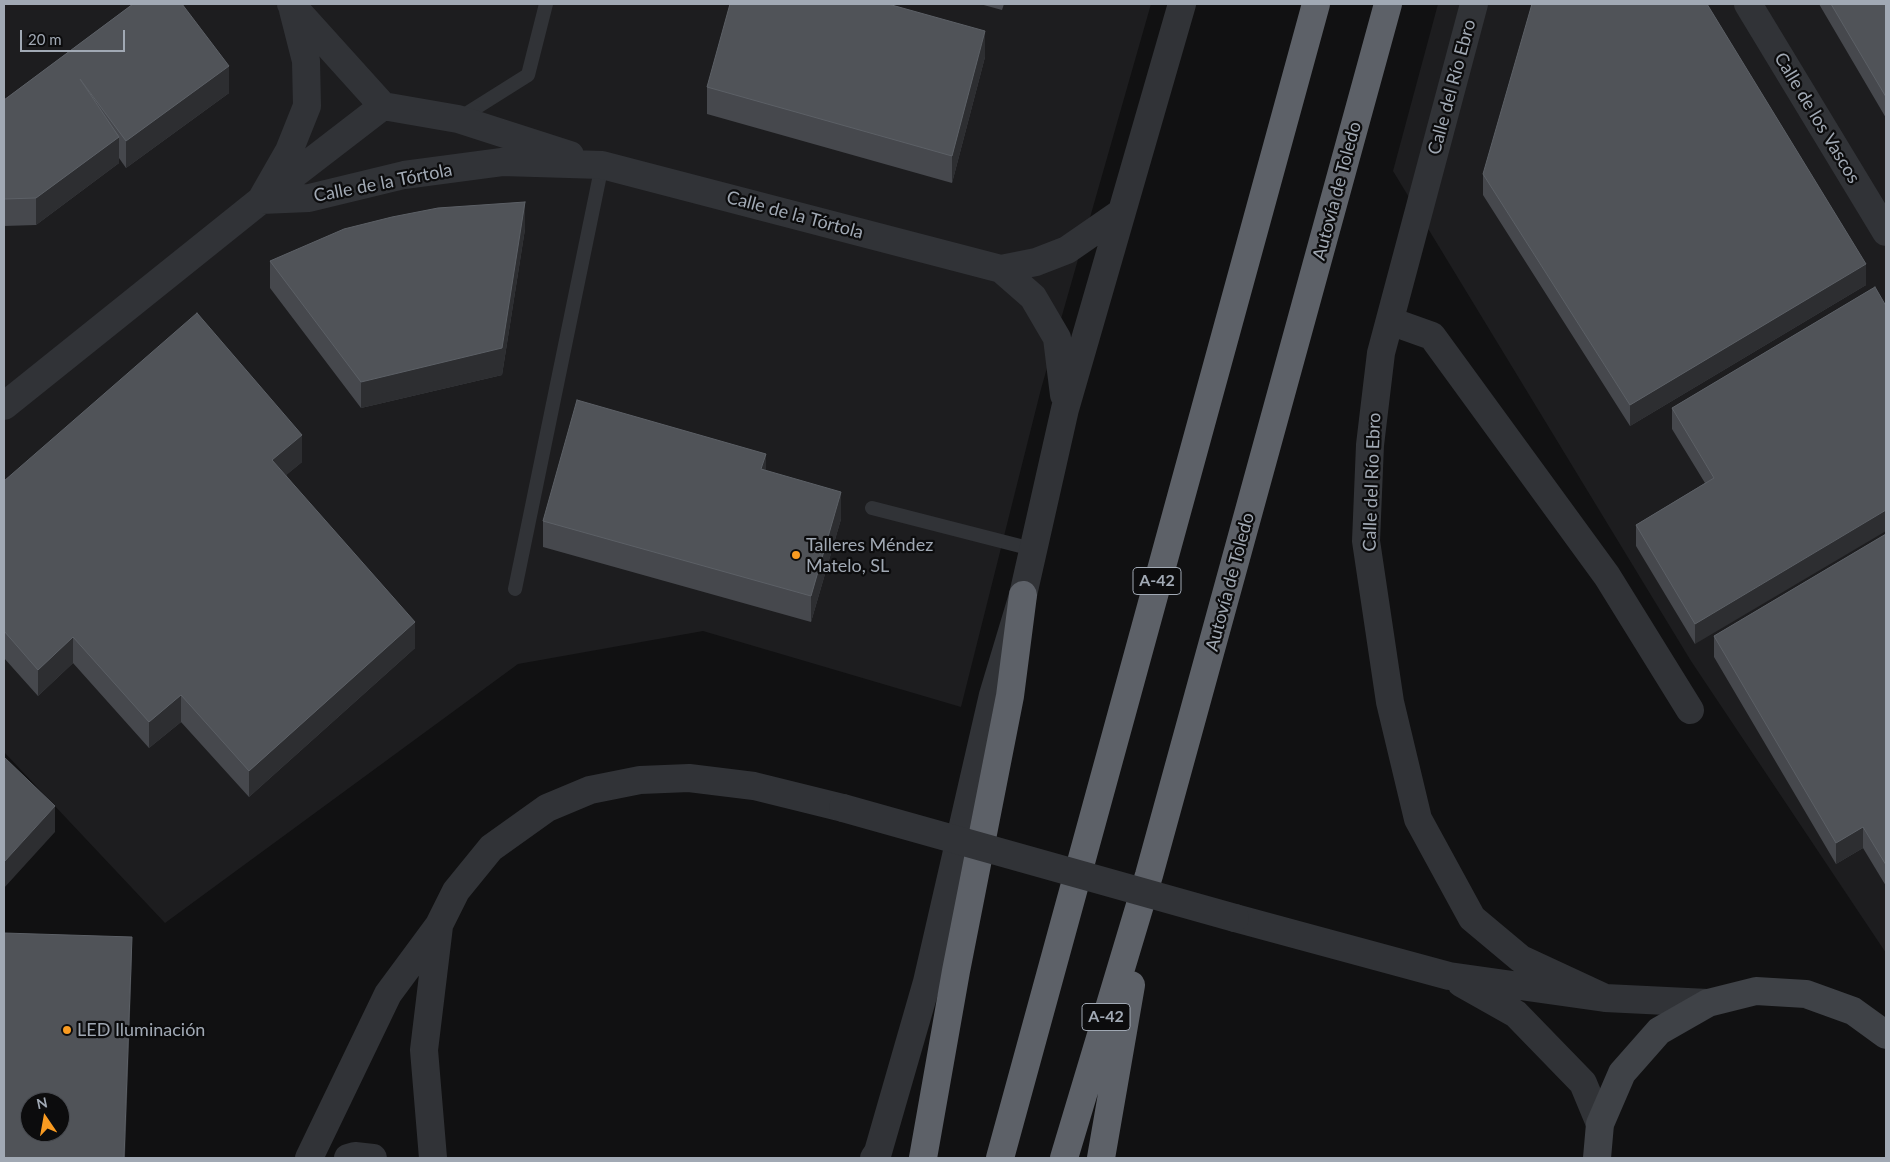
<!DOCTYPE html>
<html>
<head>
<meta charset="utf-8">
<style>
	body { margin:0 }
	#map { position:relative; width:1890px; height:1162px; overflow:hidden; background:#111112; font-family:Lato,sans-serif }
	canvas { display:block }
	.frame { position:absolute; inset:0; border:5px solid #a1a9b4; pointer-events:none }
	.north { position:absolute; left:20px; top:1092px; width:50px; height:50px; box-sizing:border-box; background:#0c0c0d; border:1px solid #484b50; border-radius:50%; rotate:348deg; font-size:14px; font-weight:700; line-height:20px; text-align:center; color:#a1a9b4 }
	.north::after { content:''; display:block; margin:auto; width:18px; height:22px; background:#f99b21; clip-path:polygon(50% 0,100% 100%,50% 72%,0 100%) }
	.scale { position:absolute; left:20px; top:30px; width:105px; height:22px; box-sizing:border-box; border:2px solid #a1a9b4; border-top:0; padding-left:6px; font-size:15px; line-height:18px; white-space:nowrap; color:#a1a9b4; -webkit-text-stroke:4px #0c0c0d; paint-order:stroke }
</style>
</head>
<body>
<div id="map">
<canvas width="1890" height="1162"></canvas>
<div class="frame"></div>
<div class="north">N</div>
<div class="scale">20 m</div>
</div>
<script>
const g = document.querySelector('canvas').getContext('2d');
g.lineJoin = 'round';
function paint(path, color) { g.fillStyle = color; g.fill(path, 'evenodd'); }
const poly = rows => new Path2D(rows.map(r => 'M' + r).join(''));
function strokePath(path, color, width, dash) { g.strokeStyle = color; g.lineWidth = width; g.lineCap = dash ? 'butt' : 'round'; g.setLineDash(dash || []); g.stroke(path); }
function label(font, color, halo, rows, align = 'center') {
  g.font = font + ' Lato,sans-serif'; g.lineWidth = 4.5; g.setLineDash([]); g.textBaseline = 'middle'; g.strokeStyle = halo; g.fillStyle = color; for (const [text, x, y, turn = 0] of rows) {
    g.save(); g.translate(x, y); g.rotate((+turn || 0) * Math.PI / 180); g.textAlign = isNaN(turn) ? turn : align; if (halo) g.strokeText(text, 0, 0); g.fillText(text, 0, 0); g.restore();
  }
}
paint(poly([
	[4,4,1151,4,1041,389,961,707,703,631,518,664,165,923,4,752],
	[1438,4,1886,4,1886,953,1691,661,1393,171]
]), '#1d1d1f');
strokePath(poly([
	[458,119,528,75,546,4],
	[872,508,1032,549],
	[515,589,602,165]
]), '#313337', 14);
strokePath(poly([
	[291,4,383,106,458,119,570,155],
	[1474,4,1381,353,1370,445,1366,541,1390,702,1418,819,1472,918,1521,959,1605,998],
	[1748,4,1886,232],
	[270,193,383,106],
	[261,200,289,151,307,106,306,61,293,10],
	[1001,269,1033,297,1057,338,1064,395],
	[1390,321,1432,336,1607,576,1690,710],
	[4,406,261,200,309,198,404,175,502,162,602,165,1001,269,1036,262,1067,250,1122,212],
	[1235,918,1449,976,1605,998,1708,1003],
	[1461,983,1516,1014,1583,1083,1600,1124],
	[309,1158,388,994,439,925,456,891,491,848,547,808,590,790,640,780,689,778,754,786,843,808],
	[348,1158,355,1156,373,1158],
	[433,1158,424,1050,439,926],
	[874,1158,878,1152,927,982,993,695,1023,595,1065,409,1182,4]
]), '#313337', 28);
strokePath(poly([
	[1597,1158,1600,1124,1622,1073,1659,1031,1708,1003,1756,991,1806,994,1853,1011,1886,1035]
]), '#3f4247', 28);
strokePath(poly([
	[923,1158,956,971,1010,696,1023,595],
	[1000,1158,1316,4],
	[1064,1158,1149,875,1388,4],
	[1101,1158,1131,985]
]), '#5d6168', 28);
strokePath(poly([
	[843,808,1235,918]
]), '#313337', 28);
paint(poly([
	[133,4,229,93,126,168,119,158,119,163,36,225,4,226,4,100],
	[980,4,1004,4,1002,10],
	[1819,4,1886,4,1886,118],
	[985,57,952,183,707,114,707,87],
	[1483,174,1866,285,1630,426,1483,195],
	[525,229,502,375,361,408,270,288,270,261],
	[1875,287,1695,644,1636,546,1636,525,1705,483,1672,429,1672,408],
	[302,462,286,475,415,648,249,797,181,722,149,748,73,663,38,696,4,658,4,481],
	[766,471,841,519,811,622,543,547,543,521],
	[1886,534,1886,886,1863,848,1836,864,1714,657,1714,636]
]), '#46484d');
paint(poly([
	[985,31,985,57,952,183,952,156],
	[229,66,229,93,126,168,126,141],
	[119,137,119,163,36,225,36,198],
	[525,202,525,229,502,375,361,408,361,382],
	[1866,264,1866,285,1630,426,1630,405],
	[302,435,302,462,272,487,272,460],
	[766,454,766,481,761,469],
	[841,492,841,519,811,622,811,596],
	[1886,510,1886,531,1695,644,1695,624],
	[415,622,415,648,249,797,249,771],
	[73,637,73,663,38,696,38,670],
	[181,695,181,722,149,748,149,722],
	[55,806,55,832,4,888,4,862],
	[1863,827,1863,848,1836,864,1836,843],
	[132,937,132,958,125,1158,124,1158]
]), '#2d2e31');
const building = poly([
	[133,4,182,4,229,66,126,141,80,79,119,137,36,198,4,199,4,100,133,4],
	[730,4,888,4,985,31,952,156,707,87,730,4],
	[1532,4,1707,4,1866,264,1630,405,1483,174,1532,4],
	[1831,4,1886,4,1886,97,1831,4],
	[525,202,502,348,361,382,270,261,344,229,392,217,438,208,525,202],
	[1875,287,1886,306,1886,510,1695,624,1636,525,1714,478,1672,408,1875,287],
	[197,313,302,435,272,460,415,622,249,771,181,695,149,722,73,637,38,670,4,631,4,481,197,313],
	[577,400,766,454,761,469,841,492,811,596,543,521,577,400],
	[1886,534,1886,865,1863,827,1836,843,1714,636,1886,534],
	[4,757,55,806,4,862,4,757],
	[4,933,132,937,124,1158,4,1158,4,933],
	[30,1102,60,1102,60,1132,30,1132,30,1102]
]);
paint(building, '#505358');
strokePath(building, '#5c6066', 1);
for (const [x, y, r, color] of [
	[796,555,5,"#f99b21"],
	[67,1030,5,"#f99b21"]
]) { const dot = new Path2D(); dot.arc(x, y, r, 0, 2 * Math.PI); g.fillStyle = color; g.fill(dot); strokePath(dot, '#0c0c0d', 2); }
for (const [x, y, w] of [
	[1157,581,48],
	[1106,1017,48]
]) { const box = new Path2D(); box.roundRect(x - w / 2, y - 13.5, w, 27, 4); g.fillStyle = '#0c0c0d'; g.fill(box); strokePath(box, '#a1a9b4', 1); }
label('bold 16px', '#a1a9b4', null, [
	["A-42",1157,581],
	["A-42",1106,1017]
]);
label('18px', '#a1a9b4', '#0c0c0d', [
	["Calle del Río Ebro",1452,87,-75],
	["Calle de los Vascos",1817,118,59],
	["Calle de la Tórtola",383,183,-11],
	["Autovía de Toledo",1337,191,-75],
	["Calle de la Tórtola",795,215,15],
	["Calle del Río Ebro",1372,482,-88],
	["Autovía de Toledo",1230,582,-75]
]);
label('18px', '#a1a9b4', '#0c0c0d', [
	["Talleres Méndez",806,545],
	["Matelo, SL",806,566],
	["LED Iluminación",77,1030]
], 'left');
</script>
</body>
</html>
